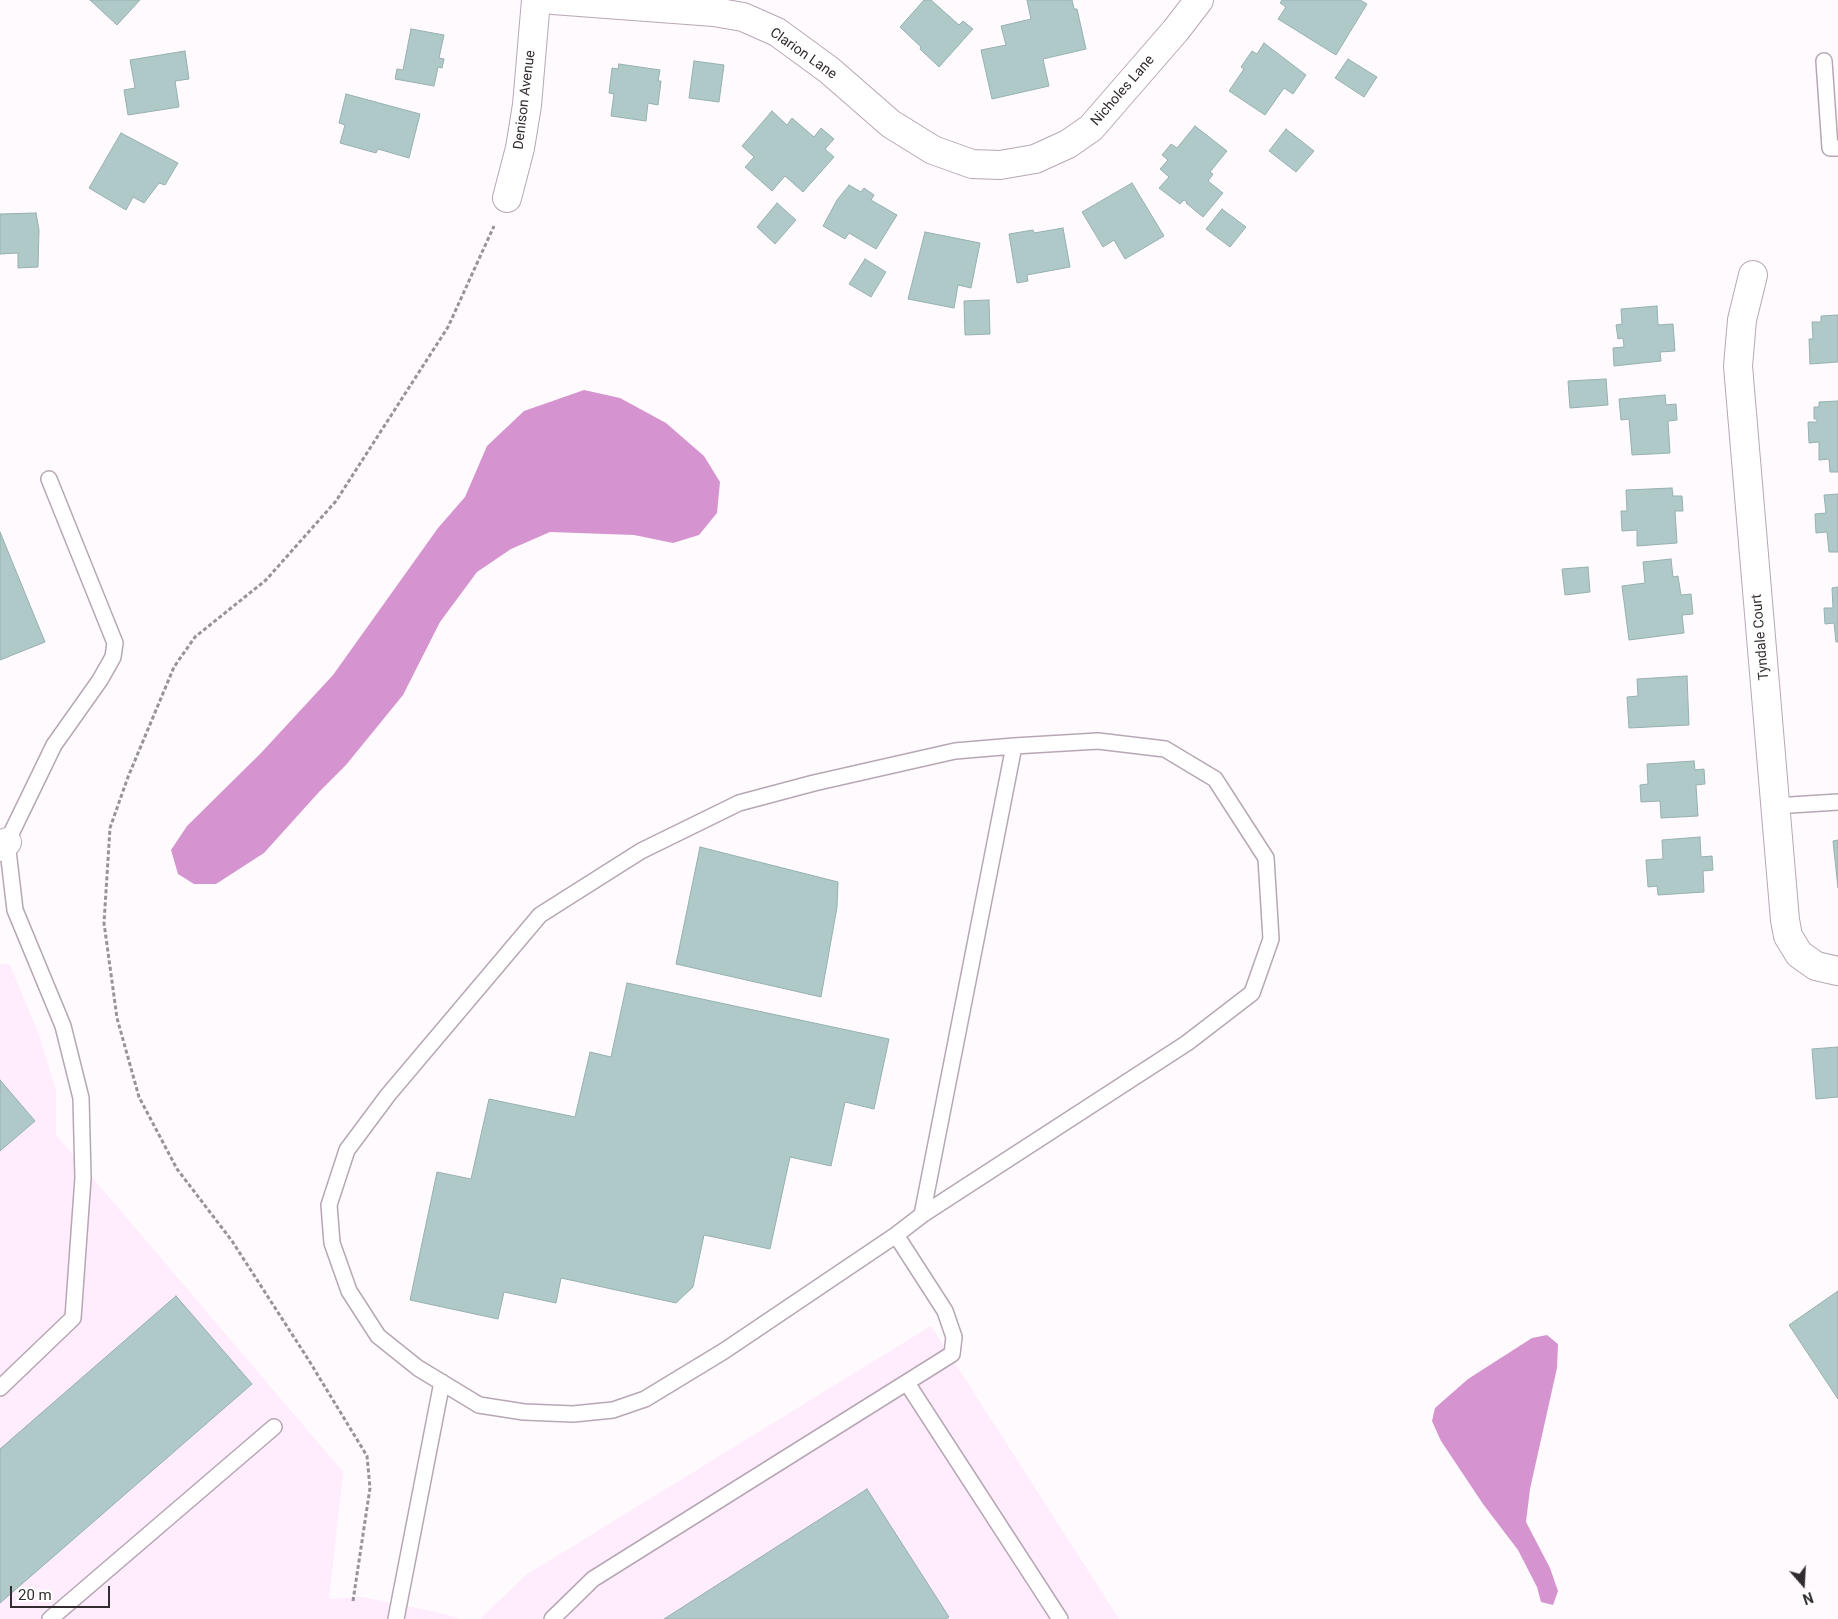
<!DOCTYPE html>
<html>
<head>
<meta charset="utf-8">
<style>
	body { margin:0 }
	#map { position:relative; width:1838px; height:1619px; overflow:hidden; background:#fefafd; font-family:Roboto,sans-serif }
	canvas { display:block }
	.north { position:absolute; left:1778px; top:1559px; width:50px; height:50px; -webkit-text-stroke:4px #fff; paint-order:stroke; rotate:161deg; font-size:14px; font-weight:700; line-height:20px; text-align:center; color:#322c31 }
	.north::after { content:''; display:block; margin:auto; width:18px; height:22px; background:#322c31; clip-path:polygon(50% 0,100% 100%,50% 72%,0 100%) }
	.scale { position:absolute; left:10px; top:1586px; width:100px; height:22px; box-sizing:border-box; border:2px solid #322c31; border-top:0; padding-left:6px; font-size:15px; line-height:18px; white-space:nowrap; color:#322c31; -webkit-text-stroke:4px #fff; paint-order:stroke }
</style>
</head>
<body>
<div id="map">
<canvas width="1838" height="1619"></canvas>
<div class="north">N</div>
<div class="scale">20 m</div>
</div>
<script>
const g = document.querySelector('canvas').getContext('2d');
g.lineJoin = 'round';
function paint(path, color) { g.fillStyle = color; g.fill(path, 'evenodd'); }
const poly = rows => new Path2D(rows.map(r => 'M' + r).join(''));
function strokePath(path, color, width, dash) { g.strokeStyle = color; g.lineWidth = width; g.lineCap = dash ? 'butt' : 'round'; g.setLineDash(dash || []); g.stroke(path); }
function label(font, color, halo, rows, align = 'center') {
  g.font = font + ' Roboto,sans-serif'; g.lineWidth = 5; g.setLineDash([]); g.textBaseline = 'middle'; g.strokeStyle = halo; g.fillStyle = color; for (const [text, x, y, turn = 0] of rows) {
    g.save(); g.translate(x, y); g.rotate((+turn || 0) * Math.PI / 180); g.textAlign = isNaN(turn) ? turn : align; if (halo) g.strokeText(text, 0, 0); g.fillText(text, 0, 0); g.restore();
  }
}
paint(poly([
	[0,964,10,965,39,1035,56,1091,56,1135,343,1472,329,1599,362,1597,445,1614,460,1619,0,1619],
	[931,1326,1119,1619,480,1619,526,1575]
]), '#ffecfc');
paint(poly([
	[584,390,620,398,666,423,704,456,720,482,717,513,699,535,673,543,634,535,550,532,511,549,477,572,440,622,403,695,346,765,319,792,264,853,216,884,194,884,178,874,171,850,187,826,261,753,333,675,438,528,465,497,487,446,524,411],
	[1547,1335,1558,1344,1557,1368,1530,1489,1526,1522,1550,1568,1558,1591,1553,1605,1541,1602,1537,1587,1518,1550,1483,1504,1441,1441,1432,1421,1435,1408,1468,1379,1532,1338]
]), '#d594cf');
const building = poly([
	[90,0,140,0,117,25,90,0],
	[924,0,931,0,959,25,963,21,973,29,939,67,920,49,921,47,900,27,924,0],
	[1027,0,1072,0,1074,9,1077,9,1086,49,1043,59,1049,86,992,99,981,50,1006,45,1001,26,1031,19,1027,0],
	[1282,0,1360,0,1367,4,1336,55,1278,19,1286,7,1280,3,1282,0],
	[411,29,444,35,439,58,444,59,442,68,438,67,434,86,395,79,397,69,403,70,411,29],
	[1264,43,1306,75,1293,94,1284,88,1265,115,1229,91,1244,69,1241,67,1252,51,1257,54,1264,43],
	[185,51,189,79,175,81,179,107,128,115,124,90,135,88,130,60,185,51],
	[1348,59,1377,77,1364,97,1335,78,1348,59],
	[694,61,724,65,719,102,689,98,694,61],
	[619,64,660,70,658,81,661,81,658,105,648,103,646,121,611,116,614,94,609,93,612,68,618,69,619,64],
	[346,94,420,114,409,158,378,149,376,153,340,143,345,125,339,123,346,94],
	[772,111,787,125,792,118,814,137,821,128,834,139,825,149,834,157,803,192,785,176,772,191,745,167,754,157,742,146,772,111],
	[1195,126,1227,151,1210,172,1213,174,1208,181,1223,193,1203,217,1186,203,1187,202,1184,200,1180,204,1159,188,1169,177,1160,169,1168,160,1162,155,1171,144,1177,148,1195,126],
	[1286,129,1314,151,1296,172,1269,151,1286,129],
	[121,133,178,163,165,185,159,183,144,203,133,197,126,210,89,188,121,133],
	[1132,183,1164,236,1125,259,1114,240,1103,247,1082,212,1132,183],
	[849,185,861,192,864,188,874,195,871,200,897,215,876,249,849,233,845,239,823,226,837,200,849,185],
	[777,203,796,220,775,244,757,227,777,203],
	[1222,209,1246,227,1230,247,1206,229,1222,209],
	[36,213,39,230,38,267,18,268,18,253,0,254,0,214,36,213],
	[1063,228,1070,267,1027,275,1028,281,1017,283,1009,234,1033,230,1034,233,1063,228],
	[925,232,980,243,971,288,958,285,954,308,908,299,925,232],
	[865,259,886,272,871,297,849,284,865,259],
	[989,300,990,334,965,335,964,301,989,300],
	[1657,306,1658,325,1673,324,1675,351,1660,352,1661,361,1614,366,1613,348,1624,347,1623,338,1618,339,1616,325,1622,324,1621,309,1657,306],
	[1838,315,1838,362,1810,364,1809,339,1813,339,1812,322,1821,322,1821,316,1838,315],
	[1606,379,1608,405,1570,408,1568,381,1606,379],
	[1665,395,1666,405,1676,404,1677,420,1668,421,1670,453,1632,455,1629,419,1621,420,1619,399,1665,395],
	[1838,401,1838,472,1830,472,1829,459,1819,460,1819,442,1809,443,1808,422,1817,422,1817,419,1814,419,1814,407,1819,407,1819,402,1838,401],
	[1672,488,1673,496,1682,496,1683,511,1675,511,1677,543,1637,546,1637,530,1622,531,1621,511,1627,511,1626,490,1672,488],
	[1838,494,1838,552,1829,552,1827,532,1816,533,1815,514,1826,513,1824,495,1838,494],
	[0,532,45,642,0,660,0,532],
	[1671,559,1673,577,1678,576,1681,595,1691,594,1693,614,1682,615,1684,633,1629,640,1622,586,1645,583,1643,562,1671,559],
	[1588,567,1590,592,1565,595,1562,569,1588,567],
	[1838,587,1838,642,1836,642,1834,623,1825,624,1824,608,1833,608,1832,588,1838,587],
	[1687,676,1689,725,1629,728,1627,697,1638,696,1637,679,1687,676],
	[1694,761,1695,770,1704,769,1705,784,1696,785,1698,816,1661,818,1660,801,1641,802,1640,785,1648,784,1647,764,1694,761],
	[1700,837,1701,857,1712,856,1713,870,1703,871,1704,892,1658,895,1657,886,1648,887,1646,860,1663,859,1662,840,1700,837],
	[1838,840,1838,888,1833,841,1838,840],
	[700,847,838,882,837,907,821,997,676,964,700,847],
	[627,983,889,1039,874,1109,845,1102,831,1166,790,1157,770,1249,704,1235,693,1287,676,1303,561,1278,556,1303,504,1292,498,1319,410,1300,437,1172,471,1179,489,1099,575,1117,590,1052,611,1057,627,983],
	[1838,1047,1838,1097,1816,1099,1812,1049,1838,1047],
	[0,1080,35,1121,0,1151,0,1080],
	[1838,1291,1838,1399,1789,1325,1838,1291],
	[176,1296,252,1384,0,1603,0,1449,176,1296],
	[867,1489,949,1617,946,1619,664,1619,867,1489]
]);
paint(building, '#afc8c8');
strokePath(building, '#97b0b0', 1);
const service = poly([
	[1824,61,1830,148,1838,148],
	[1775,806,1838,802],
	[922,1215,1187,1043,1252,993,1271,939,1266,858,1215,779,1165,749,1098,741,1014,746],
	[907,1383,1060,1619],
	[0,1388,73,1318,83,1178,81,1098,63,1026,15,910,7,842,54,745,100,680,113,657,115,643,49,479],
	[50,1619,274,1427],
	[396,1619,442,1382],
	[552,1619,593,1579,952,1354,954,1337,945,1311,896,1235,724,1351,645,1399,613,1410,573,1414,524,1412,479,1405,418,1368,378,1336,349,1291,332,1243,329,1205,347,1150,388,1095,540,915,641,851,739,803,814,783,955,751,1014,746,922,1215,896,1235]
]);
const minor = poly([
	[553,0,714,12,743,17,777,32,829,70,891,124,933,150,972,164,1000,165,1035,159,1068,144,1091,128,1176,30,1199,0],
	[507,198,520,148,527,105,536,0],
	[1753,275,1742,320,1738,366,1785,920,1788,936,1799,954,1816,966,1838,971],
	[0,847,7,842]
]);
strokePath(service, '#b7a7b5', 18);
strokePath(minor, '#b7a7b5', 30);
strokePath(poly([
	[353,1601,370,1488,367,1456,308,1359,232,1241,177,1169,139,1097,117,1018,104,923,110,828,128,777,174,667,195,637,266,580,336,501,448,327,494,226]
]), '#989397', 3, [4, 2.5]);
strokePath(service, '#fff', 15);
strokePath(minor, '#fff', 28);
label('14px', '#322c31', '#fff', [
	["Clarion Lane",803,54,35],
	["Nicholes Lane",1123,91,-49],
	["Denison Avenue",525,100,-83],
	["Tyndale Court",1761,637,-95]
]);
</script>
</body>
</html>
